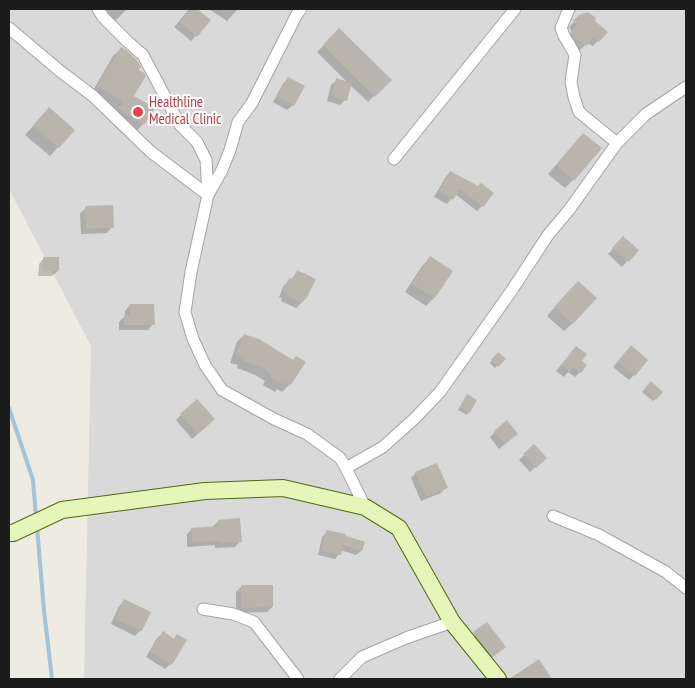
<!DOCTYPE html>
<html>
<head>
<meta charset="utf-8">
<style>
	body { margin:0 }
	#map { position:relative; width:695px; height:688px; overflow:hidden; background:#edebe2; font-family:"PT Sans Narrow",sans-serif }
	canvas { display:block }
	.frame { position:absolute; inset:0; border:10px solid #1c1c1c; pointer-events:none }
</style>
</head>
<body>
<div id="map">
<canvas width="695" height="688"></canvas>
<div class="frame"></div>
</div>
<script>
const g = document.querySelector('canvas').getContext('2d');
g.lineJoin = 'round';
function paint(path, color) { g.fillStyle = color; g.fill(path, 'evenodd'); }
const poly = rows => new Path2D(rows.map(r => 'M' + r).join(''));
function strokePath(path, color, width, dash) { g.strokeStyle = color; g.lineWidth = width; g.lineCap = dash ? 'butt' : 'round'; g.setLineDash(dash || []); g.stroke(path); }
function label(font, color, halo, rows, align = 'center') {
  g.font = font + ' "PT Sans Narrow",sans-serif'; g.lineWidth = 4; g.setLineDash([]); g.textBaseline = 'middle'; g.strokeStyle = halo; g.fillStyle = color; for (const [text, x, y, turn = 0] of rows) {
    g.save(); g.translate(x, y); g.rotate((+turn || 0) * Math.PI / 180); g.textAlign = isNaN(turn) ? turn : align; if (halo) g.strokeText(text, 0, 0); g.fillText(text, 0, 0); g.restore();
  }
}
paint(poly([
	[9,9,686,9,686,679,84,679,91,346,9,189]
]), '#dad9d9');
paint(poly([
	[93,9,127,9,111,25],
	[190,9,195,9,209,21,191,41,174,27],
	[209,9,238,9,227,21],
	[580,16,598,41,593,46,587,43,579,51,568,42,566,38,572,32,569,27],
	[339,30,390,80,368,102,350,85,345,100,340,105,327,101,331,85,337,80,348,83,317,52],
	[121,49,133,96,143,124,136,131,113,117,117,110,91,94,113,56],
	[288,79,293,105,287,110,273,102,283,84],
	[41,117,73,130,50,156,25,135],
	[583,134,573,180,565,188,548,174],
	[450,172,482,206,477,211,455,194,447,204,434,197,445,178],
	[86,208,112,227,107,233,81,234,80,213],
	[618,243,637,250,622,267,608,254],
	[44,258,58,271,52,276,38,276,39,264],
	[430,258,451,272,434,298,426,306,405,292,422,266],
	[297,272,305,299,296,308,281,301,282,298,279,297,284,285,291,280],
	[569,291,573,323,564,331,547,316],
	[130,305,153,324,148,330,119,330,119,322,125,316,125,311],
	[244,335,289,385,282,392,277,389,275,392,263,385,265,381,255,375,237,368,238,365,230,363,237,342],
	[576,347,580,361,580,372,575,377,568,372,564,377,556,371],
	[626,352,634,375,629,380,613,367],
	[498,354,504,359,495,368,490,363],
	[651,383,661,392,653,401,642,392],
	[465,398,469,412,467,415,458,410],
	[181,415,208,425,192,439,176,420],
	[495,432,511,439,499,449,490,437],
	[534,446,545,458,530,472,519,460],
	[416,473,446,487,441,493,421,501,411,478],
	[219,521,240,541,235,547,215,548,215,545,187,547,187,534,192,529,214,528,213,526],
	[327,532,363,543,361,551,356,555,340,550,339,554,335,559,318,555,322,537],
	[241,587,272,607,267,612,236,613,236,592],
	[125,601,141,630,135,636,111,624,119,606],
	[487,624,504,647,487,661,469,639],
	[163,633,171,664,165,669,146,657,157,638]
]), '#0003');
strokePath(poly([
	[9,408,33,480,36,517],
	[37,527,44,611,52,679]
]), '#a5c3d8', 4);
paint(poly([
	[189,9,197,9,211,20,197,37,179,21],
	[588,12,596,18,595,21,608,32,599,42,593,38,586,46,573,37,570,32,577,25,573,21,579,15],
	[339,28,392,80,375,97,323,45],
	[121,47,127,51,137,60,141,67,139,70,144,73,146,76,134,96,155,108,144,125,119,109,124,102,97,86],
	[288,77,305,86,294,106,277,97],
	[336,78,352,83,347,101,331,96],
	[49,107,75,130,59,148,33,126],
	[583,133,602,148,574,181,556,165],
	[450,171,478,186,481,183,494,193,483,207,460,189,453,200,439,191],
	[113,205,114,228,86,229,85,206],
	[623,236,639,250,629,262,612,248],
	[430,256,453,271,435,298,412,284],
	[43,257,59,257,59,271,43,271],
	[297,270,316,279,306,299,305,299,302,303,286,295,287,293,283,291,289,278,293,279],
	[578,281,597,298,573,324,554,307],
	[130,304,154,304,155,325,124,325,124,315,130,315],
	[244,334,259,339,293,360,296,356,306,362,290,386,285,382,283,385,270,377,272,374,263,368,243,361,244,358,236,355],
	[631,345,648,360,635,376,618,361],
	[576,346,587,354,582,361,587,365,581,373,574,367,570,372,561,365],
	[498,352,506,359,498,367,491,360],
	[651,381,663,392,656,400,644,389],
	[467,394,477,400,470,413,460,407],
	[197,399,215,419,198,434,180,414],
	[507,420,518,434,505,444,494,431],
	[534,444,547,458,536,468,523,454],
	[437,463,448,488,426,497,415,472],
	[240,518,242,542,220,543,220,541,192,542,191,528,219,526,218,520],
	[326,530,346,534,346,536,365,542,362,551,343,545,341,555,322,551],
	[241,585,273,585,273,607,241,608],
	[124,599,151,612,142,631,115,619],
	[487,622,506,647,493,657,473,632],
	[163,631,174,639,177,634,187,640,172,665,150,652],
	[539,659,552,679,509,679]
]), '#b9b4ac');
const street = poly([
	[98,9,103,17,128,42,143,55,180,125,197,142,206,160,208,195,191,272,185,312,193,339,205,365,222,390,274,419,307,434,340,458,346,468,365,507],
	[569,9,561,28,564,36,569,44,575,55,571,82,574,97,579,112,617,143],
	[9,28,60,71,93,96,151,152,208,195,222,170,230,150,238,122,252,103,297,14,301,9],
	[394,159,515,9],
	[346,468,383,447,414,419,440,392,512,290,548,235,569,210,617,143,646,114,686,87],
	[553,516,599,535,666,572,686,588],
	[203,609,233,614,254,622,298,679],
	[340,679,362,657,406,638,452,622]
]);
const secondary = poly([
	[9,533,13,533,62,510,205,491,283,488,365,507,399,528,452,622,498,679]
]);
strokePath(street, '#a3a3a3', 13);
strokePath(secondary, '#4f6b0b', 18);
strokePath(street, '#fff', 11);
strokePath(secondary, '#e6f5b8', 16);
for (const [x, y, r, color] of [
	[138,112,6,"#e0444e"]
]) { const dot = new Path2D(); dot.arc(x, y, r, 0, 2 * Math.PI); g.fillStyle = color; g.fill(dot); strokePath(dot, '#fff', 2); }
label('15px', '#be3a42', '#fff', [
	["Healthline",149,103],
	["Medical Clinic",149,120]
], 'left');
</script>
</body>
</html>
